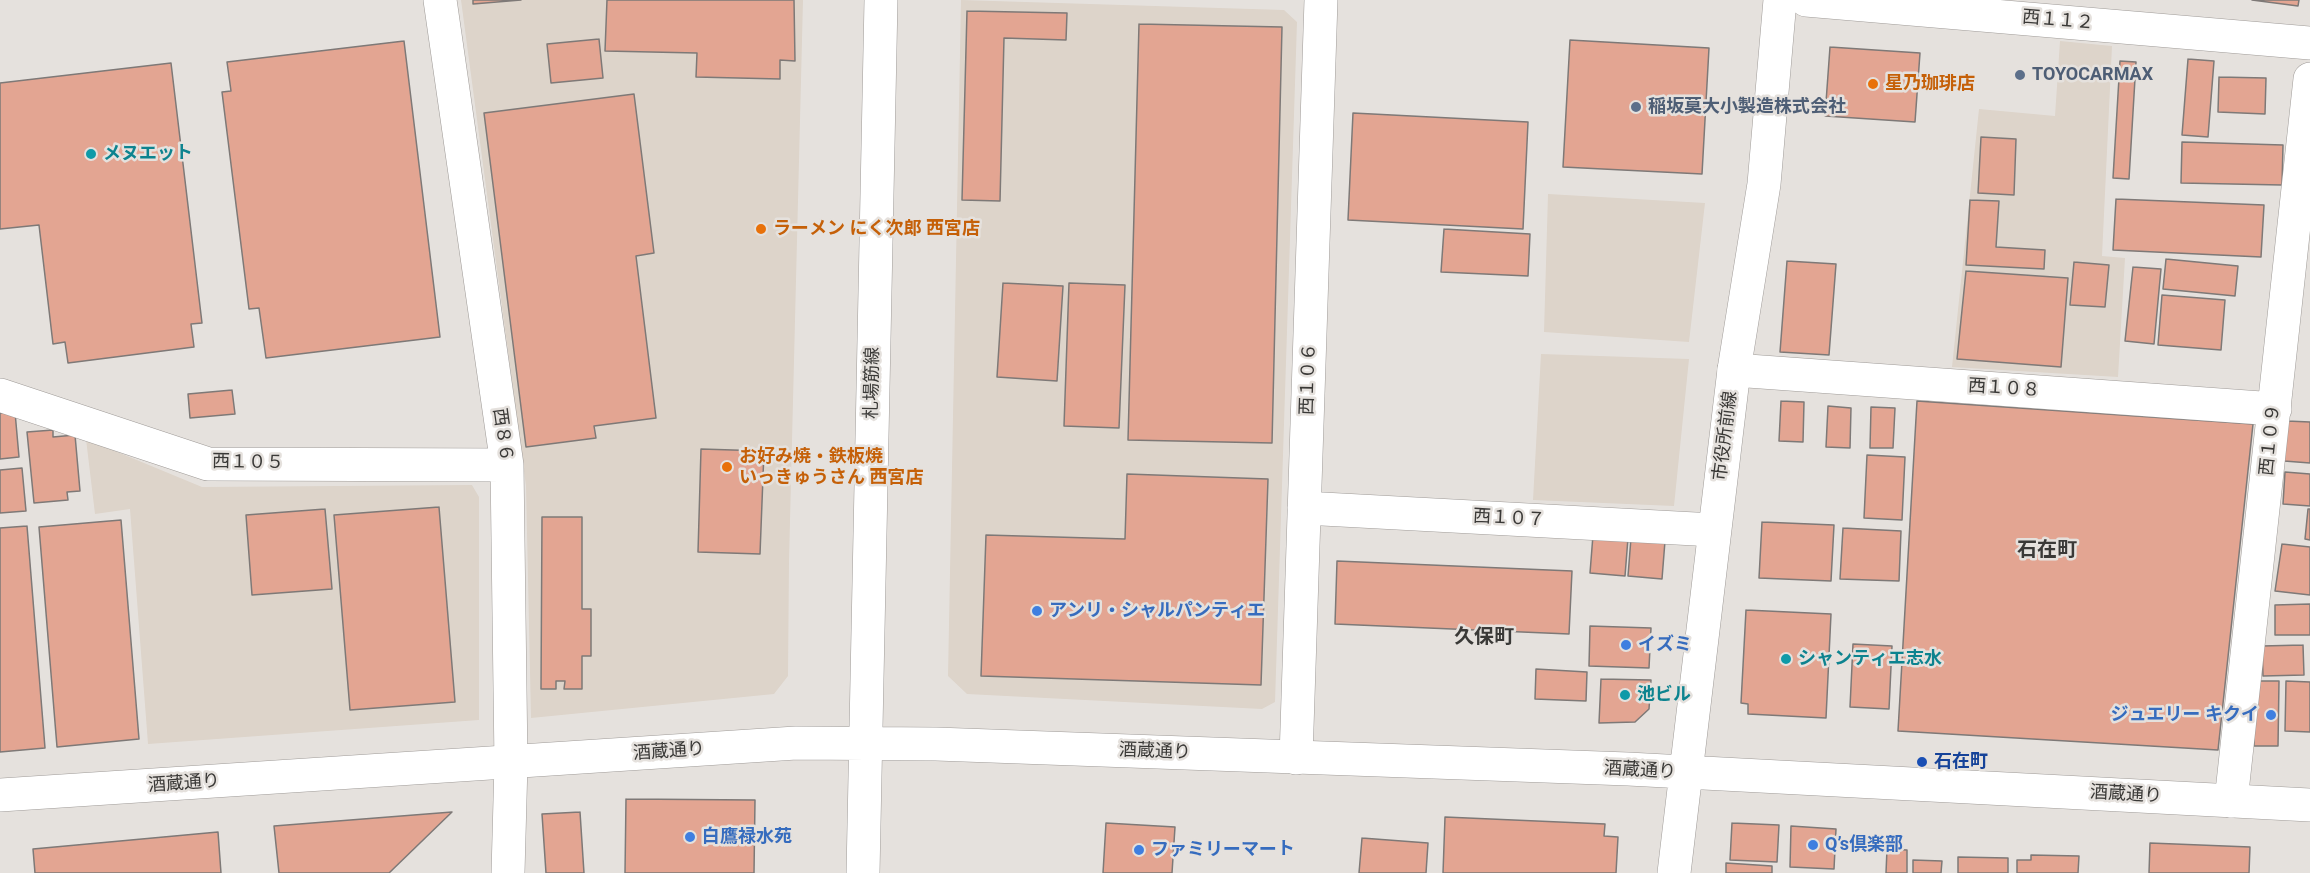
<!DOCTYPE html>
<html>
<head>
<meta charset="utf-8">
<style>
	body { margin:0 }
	canvas { display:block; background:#e5e1dd }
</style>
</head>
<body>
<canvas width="2310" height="873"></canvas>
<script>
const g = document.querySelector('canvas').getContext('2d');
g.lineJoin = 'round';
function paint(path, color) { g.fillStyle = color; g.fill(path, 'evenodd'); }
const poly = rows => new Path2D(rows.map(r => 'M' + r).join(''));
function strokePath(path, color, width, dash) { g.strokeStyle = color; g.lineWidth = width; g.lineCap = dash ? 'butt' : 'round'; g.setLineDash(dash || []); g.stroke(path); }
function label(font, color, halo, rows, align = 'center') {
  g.font = font + ' Roboto,"Noto Sans JP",sans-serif'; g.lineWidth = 5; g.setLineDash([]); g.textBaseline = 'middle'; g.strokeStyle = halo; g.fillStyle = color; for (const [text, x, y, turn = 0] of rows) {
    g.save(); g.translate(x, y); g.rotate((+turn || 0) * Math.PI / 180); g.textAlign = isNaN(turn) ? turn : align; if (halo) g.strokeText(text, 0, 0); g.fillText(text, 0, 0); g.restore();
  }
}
paint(poly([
	[461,0,803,0,789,561,788,676,774,694,531,718,526,486],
	[961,0,1284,10,1297,22,1275,702,1262,709,967,694,948,676],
	[2060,41,2112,46,2102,256,2125,258,2118,377,1952,367,1979,109,2055,116],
	[1548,194,1705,203,1689,342,1544,332],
	[1541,354,1689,359,1674,506,1533,500],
	[86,439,202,487,472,485,479,497,479,720,148,744,130,509,95,514]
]), '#ddd4ca');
const building = poly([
	[473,0,521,0,473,4,473,0],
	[607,0,794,0,795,61,780,60,780,79,696,77,697,53,605,51,607,0],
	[2252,0,2299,0,2298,6,2252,0],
	[967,11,1067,13,1066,40,1004,38,1000,201,962,200,967,11],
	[1139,24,1282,27,1272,443,1128,440,1139,24],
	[599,39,603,78,551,83,547,44,599,39],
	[1570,40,1709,48,1702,174,1563,167,1570,40],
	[404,41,440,337,266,358,259,308,249,309,222,92,231,91,227,62,404,41],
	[1830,47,1920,53,1915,122,1825,116,1830,47],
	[2188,59,2214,61,2208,137,2182,135,2188,59],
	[2120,61,2136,62,2129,179,2113,178,2120,61],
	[171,63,202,323,191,324,194,347,68,363,65,342,53,344,39,225,0,229,0,83,171,63],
	[2219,77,2266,78,2265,114,2218,112,2219,77],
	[634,94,654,253,636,256,656,418,594,426,596,438,526,447,484,113,634,94],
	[1353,113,1528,122,1523,229,1348,220,1353,113],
	[1981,137,2016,139,2014,195,1978,193,1981,137],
	[2182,142,2283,145,2282,185,2181,183,2182,142],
	[2116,199,2264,205,2261,257,2113,250,2116,199],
	[1970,200,1999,201,1996,247,2045,250,2044,269,1966,265,1970,200],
	[1444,229,1530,234,1528,276,1441,272,1444,229],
	[2166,259,2238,266,2235,296,2163,289,2166,259],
	[1787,261,1836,264,1829,355,1780,352,1787,261],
	[2074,262,2109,265,2105,307,2070,305,2074,262],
	[2133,267,2161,269,2154,344,2125,341,2133,267],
	[1966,271,2068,278,2061,367,1957,359,1966,271],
	[1003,283,1063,286,1057,381,997,377,1003,283],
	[1069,283,1125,285,1119,428,1064,426,1069,283],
	[2162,295,2225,300,2221,350,2158,345,2162,295],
	[232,390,235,414,190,418,188,394,232,390],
	[1781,401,1804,402,1803,442,1779,441,1781,401],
	[1917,401,2253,424,2218,750,1898,731,1917,401],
	[1828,406,1851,408,1850,448,1826,447,1828,406],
	[1871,407,1895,408,1893,448,1870,448,1871,407],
	[15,412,19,457,0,459,0,413,15,412],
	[2287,421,2310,422,2310,463,2284,461,2287,421],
	[53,430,53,437,75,435,80,491,67,492,68,500,34,503,27,432,53,430],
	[701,449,764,451,760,554,698,552,701,449],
	[1867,455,1905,457,1902,520,1864,518,1867,455],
	[22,468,26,511,0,513,0,470,22,468],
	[2285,472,2310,474,2310,506,2283,504,2285,472],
	[1127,474,1268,479,1261,685,981,676,986,535,1125,539,1127,474],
	[439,507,455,702,350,710,334,515,439,507],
	[325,509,332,589,252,595,246,515,325,509],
	[2308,509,2310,509,2310,540,2305,539,2308,509],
	[542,517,582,517,582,609,591,609,591,656,582,656,582,689,564,689,565,681,556,681,556,689,541,689,542,517],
	[121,520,139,739,57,747,39,527,121,520],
	[1762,522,1834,525,1831,581,1759,578,1762,522],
	[27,526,45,748,0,752,0,528,27,526],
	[1843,528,1901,531,1899,581,1840,579,1843,528],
	[1593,535,1628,538,1625,576,1590,573,1593,535],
	[1631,538,1665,541,1662,579,1628,576,1631,538],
	[2282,544,2310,547,2310,595,2275,591,2282,544],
	[1337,561,1572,571,1569,634,1335,624,1337,561],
	[2310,604,2310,635,2275,635,2275,605,2310,604],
	[1746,610,1831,614,1826,718,1748,714,1748,704,1741,703,1746,610],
	[1590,626,1651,628,1649,668,1589,666,1590,626],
	[1853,644,1892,646,1889,709,1850,707,1853,644],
	[2303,645,2304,675,2263,676,2262,646,2303,645],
	[1536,669,1587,672,1586,701,1535,699,1536,669],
	[1601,679,1651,680,1649,709,1635,722,1599,723,1601,679],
	[2255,681,2279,681,2278,746,2254,746,2255,681],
	[2286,681,2310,682,2310,732,2285,731,2286,681],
	[626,799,755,800,754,873,625,873,626,799],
	[452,812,389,873,279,873,274,826,452,812],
	[580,812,584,873,546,873,542,814,580,812],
	[1445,817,1605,824,1604,836,1618,837,1616,873,1443,873,1445,817],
	[1106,823,1175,827,1172,873,1103,873,1106,823],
	[1732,823,1779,825,1777,862,1730,860,1732,823],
	[1791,826,1836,829,1834,869,1790,867,1791,826],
	[218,832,221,873,35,873,33,849,218,832],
	[1362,838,1428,843,1426,873,1359,873,1362,838],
	[2150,843,2250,847,2249,873,2149,873,2150,843],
	[1887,849,1907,850,1907,873,1886,873,1887,849],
	[2031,855,2079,856,2078,873,2017,873,2017,860,2031,860,2031,855],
	[1958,857,2008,858,2008,873,1958,873,1958,857],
	[1913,860,1942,861,1941,873,1913,873,1913,860],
	[1726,863,1772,866,1772,873,1726,873,1726,863]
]);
paint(building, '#e3a592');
strokePath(building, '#7e7977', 1.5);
const street = poly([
	[440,0,507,465,511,763,508,873],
	[1806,0,2310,43],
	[1734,370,2275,409],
	[0,395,208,464,507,465],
	[1304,508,1714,530],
	[1296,758,1321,0],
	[2231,801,2310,79]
]);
const secondary = poly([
	[0,795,796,743,936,744,1628,769,2310,805],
	[863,873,881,0],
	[1674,873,1734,370,1764,184,1780,0]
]);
strokePath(street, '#9f9b98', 34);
strokePath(secondary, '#9f9b98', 34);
strokePath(street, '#fff', 33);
strokePath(secondary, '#fff', 33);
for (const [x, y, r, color] of [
	[2020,75,6,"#5c6f8a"],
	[1873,84,6,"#e8710a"],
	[1636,107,6,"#5c6f8a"],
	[91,154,6,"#0f9aa8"],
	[761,229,6,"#e8710a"],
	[727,467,6,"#e8710a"],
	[1037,611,6,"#3f7fe0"],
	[1626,645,6,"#3f7fe0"],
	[1786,659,6,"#0f9aa8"],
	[1625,695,6,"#0f9aa8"],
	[2271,715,6,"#3f7fe0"],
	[1922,762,6,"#1a4fb4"],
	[690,837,6,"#3f7fe0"],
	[1813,845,6,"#3f7fe0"],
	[1139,850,6,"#3f7fe0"]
]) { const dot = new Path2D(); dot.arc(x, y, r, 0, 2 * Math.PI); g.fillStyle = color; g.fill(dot); strokePath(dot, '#e5e1dd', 2); }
label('18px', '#3a3937', '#e5e1dd', [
	["西１１２",2058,21,5],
	["西１０６",1309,379,-88],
	["札場筋線",873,383,-89],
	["西１０８",2004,389,4],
	["西８６",502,435,82],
	["市役所前線",1726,436,-83],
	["西１０９",2271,440,-84],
	["西１０５",248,463,1],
	["西１０７",1509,519,3],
	["酒蔵通り",669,752,-4],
	["酒蔵通り",1155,752,2],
	["酒蔵通り",1640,771,3],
	["酒蔵通り",184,784,-4],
	["酒蔵通り",2126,795,3]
]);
label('bold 18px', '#4e5e75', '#e5e1dd', [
	["TOYOCARMAX",2032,75],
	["稲坂莫大小製造株式会社",1648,107]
], 'left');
label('bold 18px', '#c56008', '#e5e1dd', [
	["星乃珈琲店",1885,84],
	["ラーメン にく次郎 西宮店",773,229],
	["お好み焼・鉄板焼",739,457],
	["いっきゅうさん 西宮店",739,478]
], 'left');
label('bold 18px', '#0d838f', '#e5e1dd', [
	["メヌエット",103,154],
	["シャンティエ志水",1798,659],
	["池ビル",1637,695]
], 'left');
label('bold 18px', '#366cbe', '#e5e1dd', [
	["アンリ・シャルパンティエ",1049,611],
	["イズミ",1638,645],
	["ジュエリー キクイ",2259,715,"right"],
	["白鷹禄水苑",702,837],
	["Q’s倶楽部",1825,845],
	["ファミリーマート",1151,850]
], 'left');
label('bold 18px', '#164399', '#e5e1dd', [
	["石在町",1934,762]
], 'left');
label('bold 20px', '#3a3937', '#e5e1dd', [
	["石在町",2047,551],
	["久保町",1484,638]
]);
</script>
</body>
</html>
